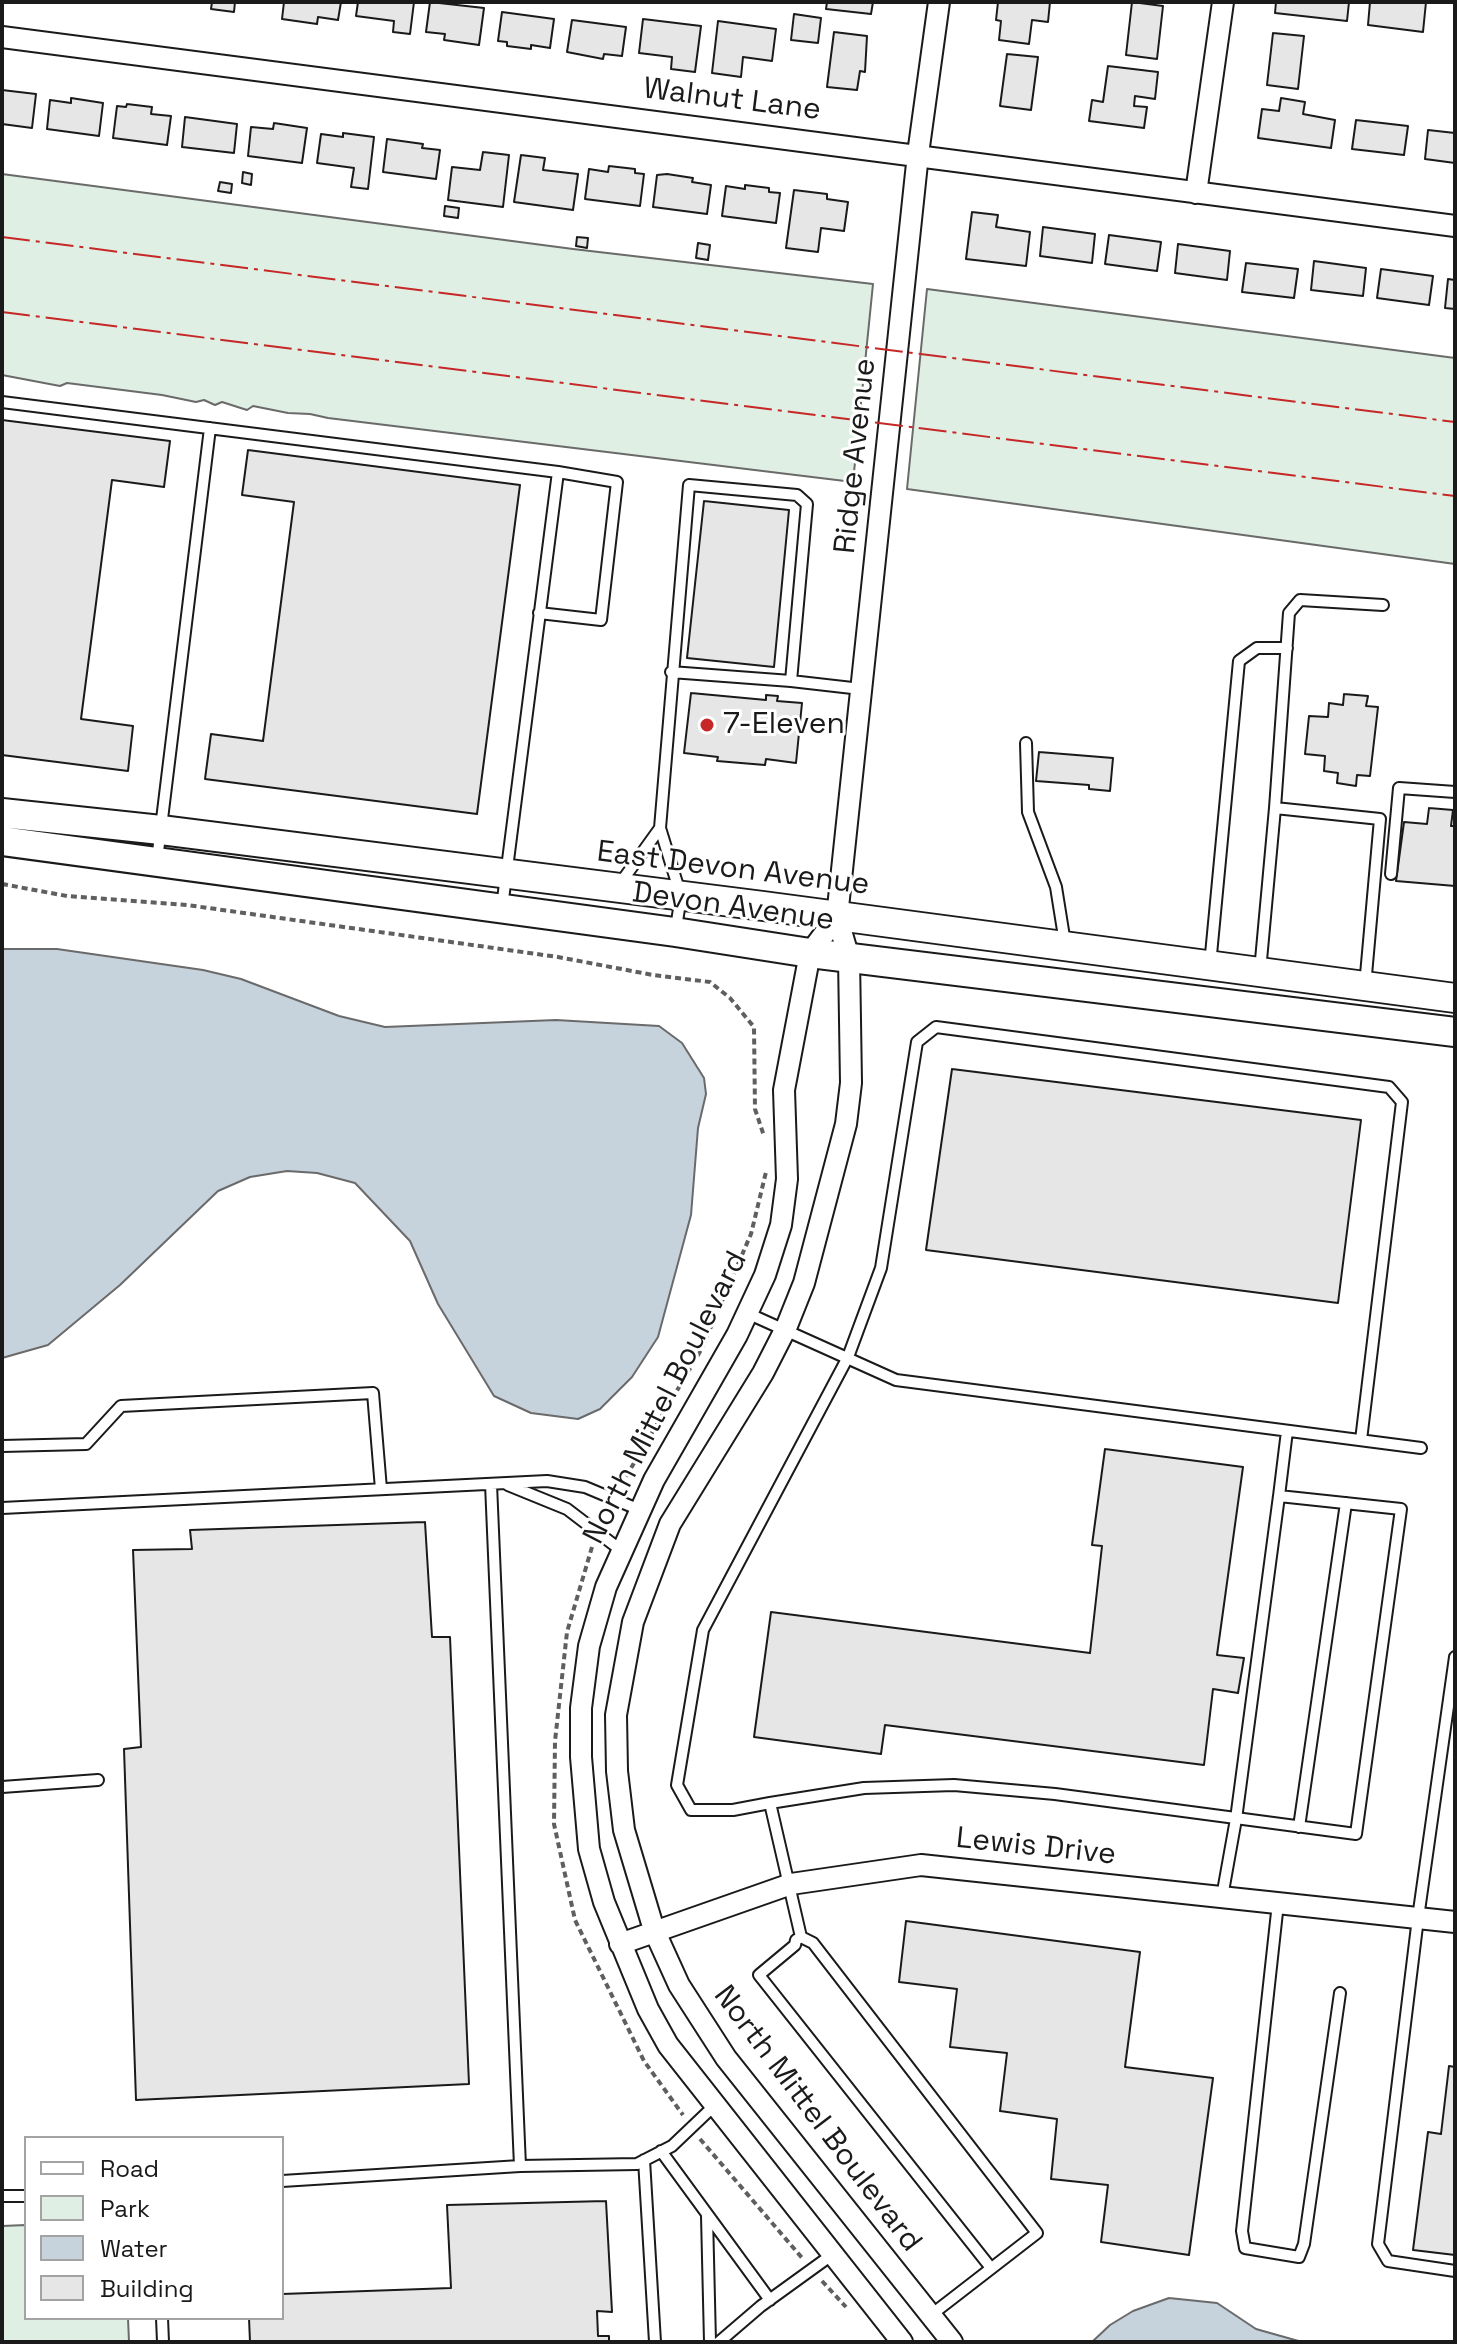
<!DOCTYPE html>
<html>
<head>
<meta charset="utf-8">
<style>
	body { margin:0 }
	#map { position:relative; width:1457px; height:2344px; overflow:hidden; background:#fff; font-family:"Space Grotesk",sans-serif }
	canvas { display:block }
	.frame { position:absolute; inset:0; border:4px solid #1a1a1a; pointer-events:none }
	.legend { position:absolute; left:24px; top:2136px; width:260px; height:184px; box-sizing:border-box; background:#fff; border:2px solid #a3a3a3; margin:0; padding:10px 14px; list-style:none; font-size:24px; color:#1a1a1a }
	.legend li { display:flex; align-items:center; gap:16px; height:40px }
	.legend b { width:40px; border:2px solid #a3a3a3 }
</style>
</head>
<body>
<div id="map">
<canvas width="1457" height="2344"></canvas>
<div class="frame"></div>
<ul class="legend">
<li><b style="height:10px;background:#fff"></b>Road</li>
<li><b style="height:22px;background:#e0efe3"></b>Park</li>
<li><b style="height:22px;background:#c6d2dc"></b>Water</li>
<li><b style="height:22px;background:#e6e6e6"></b>Building</li>
</ul>
</div>
<script>
const g = document.querySelector('canvas').getContext('2d');
g.lineJoin = 'round';
function paint(path, color) { g.fillStyle = color; g.fill(path, 'evenodd'); }
const poly = rows => new Path2D(rows.map(r => 'M' + r).join(''));
function strokePath(path, color, width, dash) { g.strokeStyle = color; g.lineWidth = width; g.lineCap = dash ? 'butt' : 'round'; g.setLineDash(dash || []); g.stroke(path); }
function label(font, color, halo, rows, align = 'center') {
  g.font = font + ' "Space Grotesk",sans-serif'; g.lineWidth = 6; g.setLineDash([]); g.textBaseline = 'middle'; g.strokeStyle = halo; g.fillStyle = color; for (const [text, x, y, turn = 0] of rows) {
    g.save(); g.translate(x, y); g.rotate((+turn || 0) * Math.PI / 180); g.textAlign = isNaN(turn) ? turn : align; if (halo) g.strokeText(text, 0, 0); g.fillText(text, 0, 0); g.restore();
  }
}
const green = poly([
	[2,174,573,249,873,284,853,482,328,418,310,414,288,413,253,406,247,410,222,402,215,405,204,400,196,402,162,395,67,383,60,386,2,375,2,174],
	[927,289,1455,358,1455,564,907,489,927,289],
	[26,2225,26,2318,128,2318,129,2342,2,2342,2,2226,26,2225]
]);
paint(green, '#e0efe3');
strokePath(green, '#6a6a6a', 2);
const water = poly([
	[2,949,57,949,203,970,241,979,339,1016,385,1027,556,1020,659,1026,682,1043,704,1078,706,1094,698,1128,691,1215,658,1337,632,1377,600,1409,578,1419,531,1413,494,1396,438,1304,410,1241,355,1183,317,1173,287,1171,250,1177,218,1191,120,1285,48,1345,2,1358,2,949],
	[1169,2298,1217,2303,1256,2329,1302,2342,1092,2342,1110,2325,1133,2311,1169,2298]
]);
paint(water, '#c6d2dc');
strokePath(water, '#6a6a6a', 2);
const building = poly([
	[212,2,235,2,234,12,211,9,212,2],
	[284,2,341,2,338,20,318,17,317,24,282,19,284,2],
	[358,2,414,2,410,34,393,32,394,21,356,16,358,2],
	[430,2,484,8,479,45,444,40,445,34,426,32,430,2],
	[827,2,873,2,871,14,826,9,827,2],
	[998,2,1050,2,1048,22,1032,20,1029,44,999,40,1001,21,996,20,998,2],
	[1132,2,1163,6,1157,59,1126,55,1132,2],
	[1276,2,1349,2,1347,21,1275,13,1276,2],
	[1370,2,1426,2,1423,32,1368,25,1370,2],
	[502,12,554,19,550,48,531,45,531,49,507,46,507,42,498,41,502,12],
	[794,14,821,18,818,43,791,40,794,14],
	[643,19,701,26,695,72,671,69,672,57,639,53,643,19],
	[572,20,626,27,622,56,604,54,603,59,567,52,572,20],
	[718,21,776,29,772,61,743,57,741,77,712,73,718,21],
	[834,32,867,36,865,72,860,71,857,90,827,87,834,32],
	[1273,33,1304,36,1298,89,1267,85,1273,33],
	[1007,54,1038,57,1031,110,1000,106,1007,54],
	[1108,66,1158,72,1155,99,1135,96,1134,106,1147,107,1144,128,1089,121,1092,100,1103,102,1108,66],
	[2,90,36,94,32,128,2,124,2,90],
	[71,98,103,103,99,136,47,129,50,100,71,103,71,98],
	[1281,98,1305,102,1303,114,1335,120,1331,148,1258,138,1262,109,1279,111,1281,98],
	[127,104,152,107,151,114,171,116,167,145,113,138,117,106,126,107,127,104],
	[185,117,237,124,234,153,182,147,185,117],
	[1356,120,1408,126,1404,155,1352,149,1356,120],
	[274,123,307,128,302,163,248,156,251,127,273,129,274,123],
	[1428,130,1455,133,1455,163,1425,159,1428,130],
	[343,133,374,137,368,189,351,187,354,168,317,163,321,134,343,137,343,133],
	[387,139,423,144,422,148,440,150,436,179,383,172,387,139],
	[483,152,509,155,503,207,448,200,452,167,480,170,483,152],
	[521,155,545,158,543,170,578,174,573,210,514,202,521,155],
	[609,166,635,169,635,173,644,174,640,206,585,199,589,169,608,172,609,166],
	[243,172,252,174,251,185,242,183,243,172],
	[667,174,693,178,692,182,711,185,707,214,653,207,657,175,667,174],
	[220,182,232,184,231,193,218,191,220,182],
	[745,185,769,188,769,192,780,193,776,223,722,216,726,186,745,189,745,185],
	[794,190,827,194,827,199,848,202,844,231,821,228,818,252,786,248,794,190],
	[445,206,459,208,458,218,444,216,445,206],
	[972,212,998,215,996,227,1030,232,1026,266,966,259,972,212],
	[1043,227,1095,234,1092,263,1040,256,1043,227],
	[1109,235,1161,242,1157,271,1105,264,1109,235],
	[577,237,588,238,587,248,576,246,577,237],
	[698,243,710,245,708,260,696,258,698,243],
	[1178,244,1230,251,1227,280,1175,273,1178,244],
	[1314,261,1366,268,1363,296,1311,290,1314,261],
	[1246,263,1298,269,1294,298,1242,292,1246,263],
	[1381,269,1433,276,1429,305,1377,298,1381,269],
	[1448,279,1455,280,1455,309,1445,308,1448,279],
	[2,420,170,441,164,487,112,480,81,719,133,726,128,771,2,755,2,420],
	[248,450,520,485,477,814,205,779,211,734,263,741,294,502,242,495,248,450],
	[704,501,789,510,774,667,687,658,704,501],
	[691,693,766,700,766,695,778,696,777,701,802,703,796,763,766,759,765,765,717,761,718,757,684,753,691,693],
	[1344,694,1368,696,1366,706,1378,707,1370,776,1357,775,1356,786,1337,783,1338,773,1324,771,1325,756,1305,754,1309,716,1328,717,1329,703,1343,705,1344,694],
	[1039,752,1113,758,1110,791,1089,789,1089,785,1036,781,1039,752],
	[1429,808,1453,810,1451,826,1455,826,1455,886,1396,881,1404,822,1427,824,1429,808],
	[952,1069,1361,1120,1338,1303,926,1250,952,1069],
	[1105,1449,1243,1467,1217,1655,1244,1658,1238,1693,1213,1689,1204,1765,885,1725,881,1754,754,1737,771,1612,1090,1653,1102,1546,1092,1545,1105,1449],
	[425,1522,432,1637,450,1637,469,2084,136,2100,124,1749,141,1747,133,1550,192,1549,190,1530,425,1522],
	[906,1921,1140,1952,1125,2067,1213,2078,1189,2255,1101,2242,1108,2185,1051,2179,1057,2119,1000,2111,1007,2053,950,2047,957,1989,899,1982,906,1921],
	[1449,2066,1455,2067,1455,2255,1413,2250,1428,2132,1441,2134,1449,2066],
	[606,2201,612,2312,597,2311,598,2336,609,2336,609,2342,250,2342,249,2318,282,2318,282,2294,451,2288,447,2205,606,2201]
]);
paint(building, '#e6e6e6');
strokePath(building, '#1a1a1a', 2);
const service = poly([
	[2,402,558,472,502,907],
	[539,613,601,620,617,482,558,472],
	[671,672,791,681],
	[1026,743,1028,812,1056,887,1065,943],
	[1275,808,1289,613,1300,600,1383,605],
	[157,860,210,428],
	[1391,874,1399,788,1455,792],
	[619,885,660,828],
	[676,928,681,896,660,828,689,485,797,495,807,504,791,681,861,689],
	[1210,965,1239,661,1257,648,1287,648],
	[1260,971,1275,808,1380,819,1365,986],
	[747,1313,896,1380,1421,1448],
	[2,1446,86,1444,121,1406,373,1393,381,1489],
	[508,1485,567,1509,622,1551],
	[2,1508,547,1481,585,1487,640,1510],
	[1455,1657,1418,1918,1378,2244,1388,2261,1455,2271],
	[2,1787,98,1780],
	[770,1803,864,1788,954,1785,1055,1794,1356,1834,1401,1509,1279,1496,1287,1431],
	[1299,1827,1346,1503],
	[1222,1897,1236,1819,1279,1496],
	[1278,1903,1242,2231,1245,2248,1299,2257,1304,2244,1340,1993],
	[801,1937,770,1803,733,1810,691,1810,677,1785,703,1630,848,1357,881,1268,917,1042,936,1027,1389,1087,1402,1102,1361,1440],
	[661,2151,770,2300],
	[644,2160,655,2342],
	[520,2166,637,2164,672,2146,715,2105],
	[282,2181,520,2166,491,1484],
	[2,2196,26,2196],
	[707,2216,710,2342],
	[931,2315,1037,2233,813,1943,801,1937,796,1940,795,1945,759,1975,991,2268],
	[162,2318,163,2342],
	[719,2342,761,2306,833,2254]
]);
const minor = poly([
	[939,2,918,154,837,917,849,958,851,1083,846,1124,804,1283,786,1328,763,1373,670,1524,633,1622,616,1715,617,1771,624,1830,654,1930,679,1985,726,2058,952,2342],
	[2,37,1455,226],
	[1196,193,1223,2],
	[837,917,810,953,784,1090,787,1179,781,1225,765,1275,737,1335,654,1480,606,1587,589,1646,581,1708,581,1757,589,1849,604,1902,648,2009,668,2045,902,2342],
	[620,1944,791,1884,921,1865,1455,1922]
]);
const secondary = poly([
	[2,813,161,830,763,906,1455,998],
	[2,841,675,932,810,953,1455,1032]
]);
strokePath(service, '#1a1a1a', 14);
strokePath(minor, '#1a1a1a', 24);
strokePath(secondary, '#1a1a1a', 32);
strokePath(poly([
	[2,884,67,896,187,905,558,957,653,975,710,982,730,998,754,1027,755,1109,764,1136],
	[621,1485,701,1350,751,1234,766,1172],
	[592,1547,567,1632,555,1741,554,1824,575,1920,644,2061,683,2115],
	[700,2139,803,2259],
	[822,2281,846,2307]
]), '#5f5f5f', 4, [6, 4]);
strokePath(service, '#fff', 10);
strokePath(minor, '#fff', 20);
strokePath(secondary, '#fff', 28);
strokePath(poly([
	[2,237,1455,422],
	[2,312,1455,496]
]), '#c62828', 2, [28, 6, 4, 6]);
for (const [x, y, r, color] of [
	[707,725,8,"#c62828"]
]) { const dot = new Path2D(); dot.arc(x, y, r, 0, 2 * Math.PI); g.fillStyle = color; g.fill(dot); strokePath(dot, '#fff', 3); }
label('30px', '#1a1a1a', '#fff', [
	["Walnut Lane",732,100,7],
	["Ridge Avenue",856,456,-84],
	["East Devon Avenue",733,869,7],
	["Devon Avenue",733,907,8],
	["North Mittel Boulevard",666,1398,-63],
	["Lewis Drive",1036,1847,6],
	["North Mittel Boulevard",817,2119,53]
]);
label('30px', '#1a1a1a', '#fff', [
	["7-Eleven",723,725]
], 'left');
</script>
</body>
</html>
